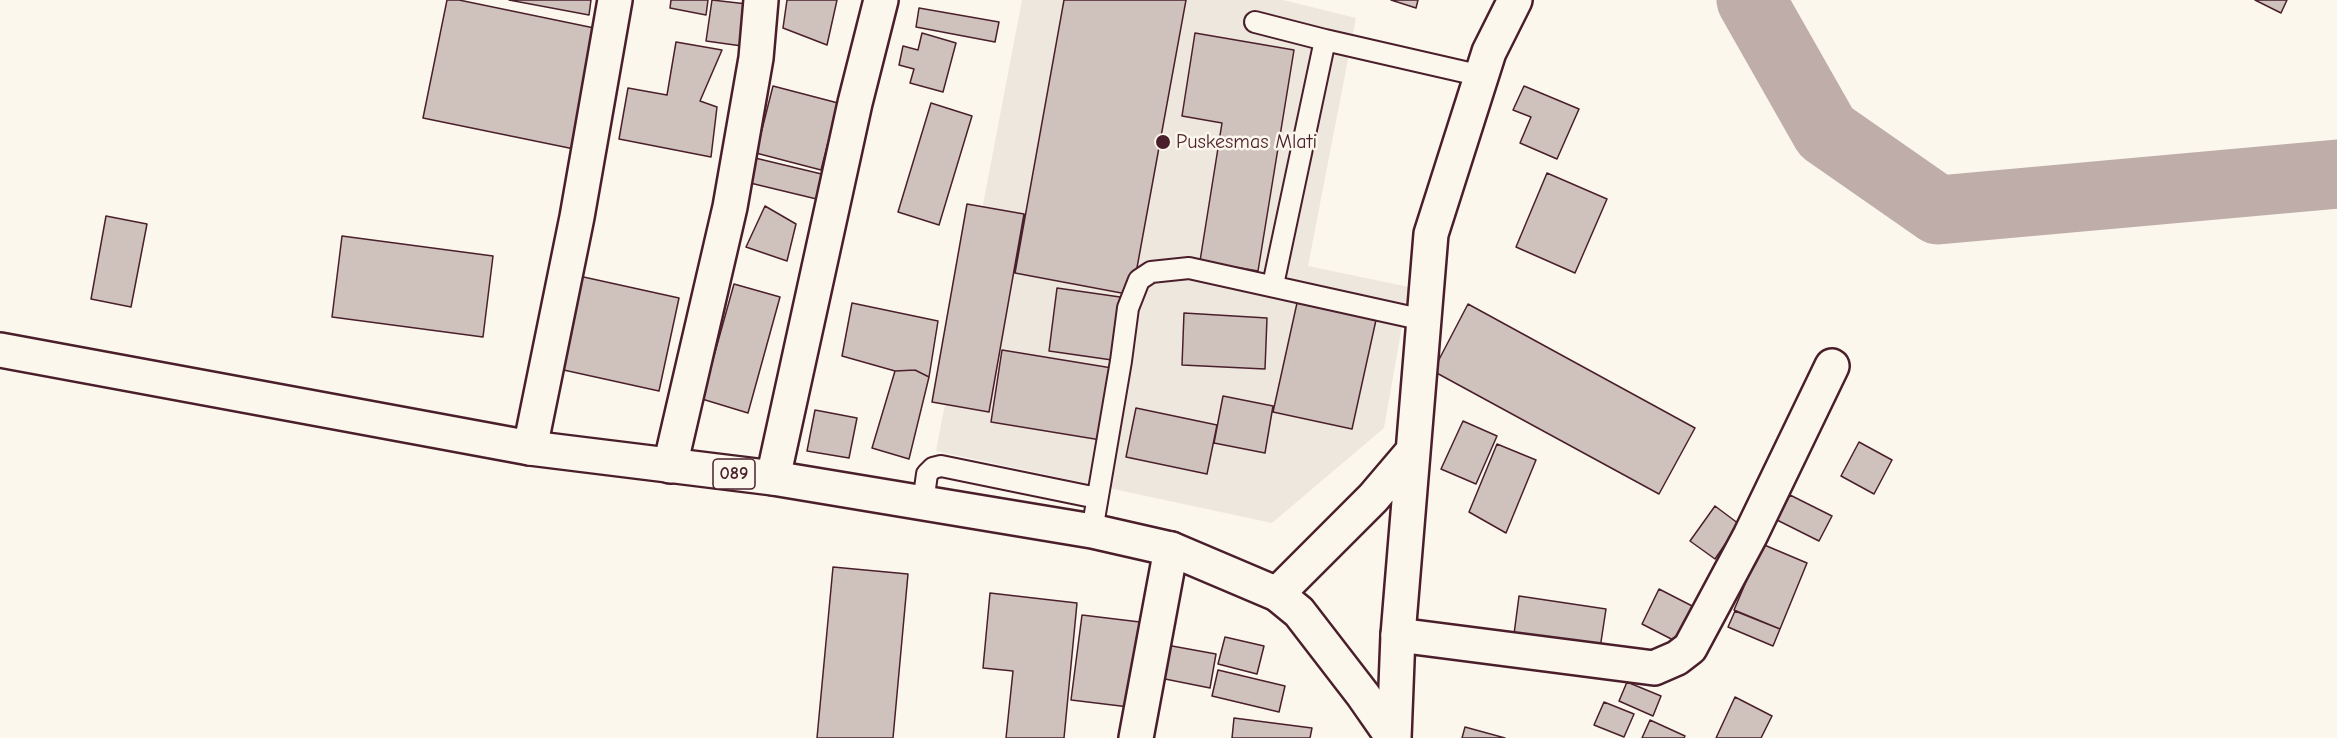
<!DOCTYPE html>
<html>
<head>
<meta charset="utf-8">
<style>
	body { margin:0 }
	canvas { display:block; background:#fbf7ec }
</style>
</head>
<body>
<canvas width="2337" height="738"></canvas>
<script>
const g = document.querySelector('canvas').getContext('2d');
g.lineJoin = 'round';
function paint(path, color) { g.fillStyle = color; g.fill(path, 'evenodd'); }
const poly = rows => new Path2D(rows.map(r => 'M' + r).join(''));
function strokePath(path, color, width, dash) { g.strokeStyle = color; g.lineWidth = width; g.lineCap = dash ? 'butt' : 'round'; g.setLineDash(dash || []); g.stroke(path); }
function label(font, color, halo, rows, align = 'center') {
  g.font = font + ' "Comic Neue",sans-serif'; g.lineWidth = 5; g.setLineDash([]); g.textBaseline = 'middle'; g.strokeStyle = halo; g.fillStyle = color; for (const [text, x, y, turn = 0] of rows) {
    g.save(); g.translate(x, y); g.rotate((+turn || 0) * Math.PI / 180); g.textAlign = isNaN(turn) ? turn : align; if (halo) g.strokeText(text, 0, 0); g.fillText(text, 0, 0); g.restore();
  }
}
paint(poly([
	[1022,0,1283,0,1356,18,1308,266,1409,287,1384,428,1272,523,936,451]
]), '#eee7de');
strokePath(poly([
	[1751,0,1826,132,1938,210,2337,174]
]), '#bfadaa', 69);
const building = poly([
	[447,0,459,0,599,29,574,149,423,118,447,0],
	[509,0,591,0,589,15,509,0],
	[671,0,708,0,706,15,670,8,671,0],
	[712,0,747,4,742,46,706,41,712,0],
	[787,0,837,0,827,45,783,28,787,0],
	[1064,0,1186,0,1132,295,1015,273,1064,0],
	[1391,0,1418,0,1416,8,1391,0],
	[2255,0,2287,0,2281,13,2255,0],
	[919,8,999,22,995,42,916,27,919,8],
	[922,33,956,43,943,92,910,83,914,69,899,65,903,46,918,50,922,33],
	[1195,33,1294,50,1258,271,1200,261,1222,123,1182,116,1195,33],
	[676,42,722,50,700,101,717,107,711,157,619,139,628,88,667,95,676,42],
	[773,86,838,103,821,170,756,153,773,86],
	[1524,86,1579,109,1557,159,1520,143,1531,117,1513,110,1524,86],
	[931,103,972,116,939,225,898,212,931,103],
	[751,157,834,177,829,202,746,182,751,157],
	[1547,173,1607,199,1575,273,1516,247,1547,173],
	[967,204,1024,214,989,412,932,402,967,204],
	[765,206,796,224,787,261,746,247,765,206],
	[106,216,147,224,131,307,91,299,106,216],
	[342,236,493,256,483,337,332,317,342,236],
	[570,274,679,298,659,391,550,367,570,274],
	[734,284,780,297,748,413,702,399,734,284],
	[1057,288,1120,297,1112,360,1049,351,1057,288],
	[852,303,938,321,929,377,915,370,895,371,842,356,852,303],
	[1297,303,1376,320,1352,429,1273,412,1297,303],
	[1468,304,1695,428,1659,494,1433,371,1468,304],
	[1184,313,1267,318,1265,369,1182,365,1184,313],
	[1002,350,1118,369,1107,441,991,422,1002,350],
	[915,370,929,377,909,459,872,448,895,371,915,370],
	[1223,396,1273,406,1265,453,1214,443,1223,396],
	[1136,408,1217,425,1207,474,1126,457,1136,408],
	[815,410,857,418,849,458,807,451,815,410],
	[1463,421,1497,436,1476,484,1441,469,1463,421],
	[1859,442,1892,460,1874,494,1841,476,1859,442],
	[1497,444,1536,460,1506,533,1469,512,1497,444],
	[1790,495,1832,516,1819,541,1777,520,1790,495],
	[1715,506,1739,524,1715,559,1690,541,1715,506],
	[1762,544,1807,563,1780,629,1734,610,1762,544],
	[833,567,908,574,893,738,817,738,833,567],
	[1659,589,1700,610,1683,645,1642,624,1659,589],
	[990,593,1077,603,1064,738,1006,738,1013,671,983,668,990,593],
	[1519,596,1606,609,1599,655,1513,642,1519,596],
	[1735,611,1780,629,1773,646,1728,627,1735,611],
	[1082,615,1140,622,1129,707,1071,700,1082,615],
	[1225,637,1264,646,1257,674,1218,664,1225,637],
	[1161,644,1216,654,1210,688,1155,677,1161,644],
	[1218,670,1285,686,1279,712,1212,696,1218,670],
	[1627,682,1661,696,1653,716,1619,701,1627,682],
	[1735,697,1772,716,1761,738,1716,738,1735,697],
	[1604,702,1634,714,1624,737,1594,725,1604,702],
	[1234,718,1312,728,1310,738,1232,738,1234,718],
	[1650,720,1685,736,1684,738,1642,738,1650,720],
	[1465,727,1505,738,1462,738,1465,727]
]);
paint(building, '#cfc2bc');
strokePath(building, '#4a1f2b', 1.5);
const service = poly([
	[1255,22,1325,40,1273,285],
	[1325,40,1482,76],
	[923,503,927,474,933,468,941,466,1097,498],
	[1092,531,1121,361,1128,308,1139,280,1151,272,1189,268,1424,320]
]);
const minor = poly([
	[530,448,577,217,615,0],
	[670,466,730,207,756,58,761,0],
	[773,478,855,103,881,0],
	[1398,635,1654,668,1677,658,1690,648,1750,536,1832,366],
	[1136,738,1171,549]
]);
const secondary = poly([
	[1277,594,1373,498,1413,451],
	[1394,738,1398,635,1431,234,1489,52,1515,0]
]);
const primary = poly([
	[0,350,530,448,773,478,1092,531,1171,549,1277,594,1299,612,1363,695,1393,738]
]);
strokePath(service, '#4a1f2b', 24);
strokePath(minor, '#4a1f2b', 38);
strokePath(secondary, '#4a1f2b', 38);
strokePath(primary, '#4a1f2b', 38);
strokePath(service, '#fbf7ec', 20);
strokePath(minor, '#fbf7ec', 33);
strokePath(secondary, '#fbf7ec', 33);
strokePath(primary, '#fbf7ec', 33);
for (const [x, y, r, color] of [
	[1163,142,8,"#4a1f2b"]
]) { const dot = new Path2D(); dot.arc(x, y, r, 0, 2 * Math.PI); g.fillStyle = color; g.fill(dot); strokePath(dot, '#fbf7ec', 2); }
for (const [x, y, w] of [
	[734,474,42]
]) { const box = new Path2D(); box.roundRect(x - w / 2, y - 15, w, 30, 4.5); g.fillStyle = '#fbf7ec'; g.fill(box); strokePath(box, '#4a1f2b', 1.5); }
label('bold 18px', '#4a1f2b', null, [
	["089",734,474]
]);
label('20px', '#4a1f2b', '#fbf7ec', [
	["Puskesmas Mlati",1176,142]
], 'left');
</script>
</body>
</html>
